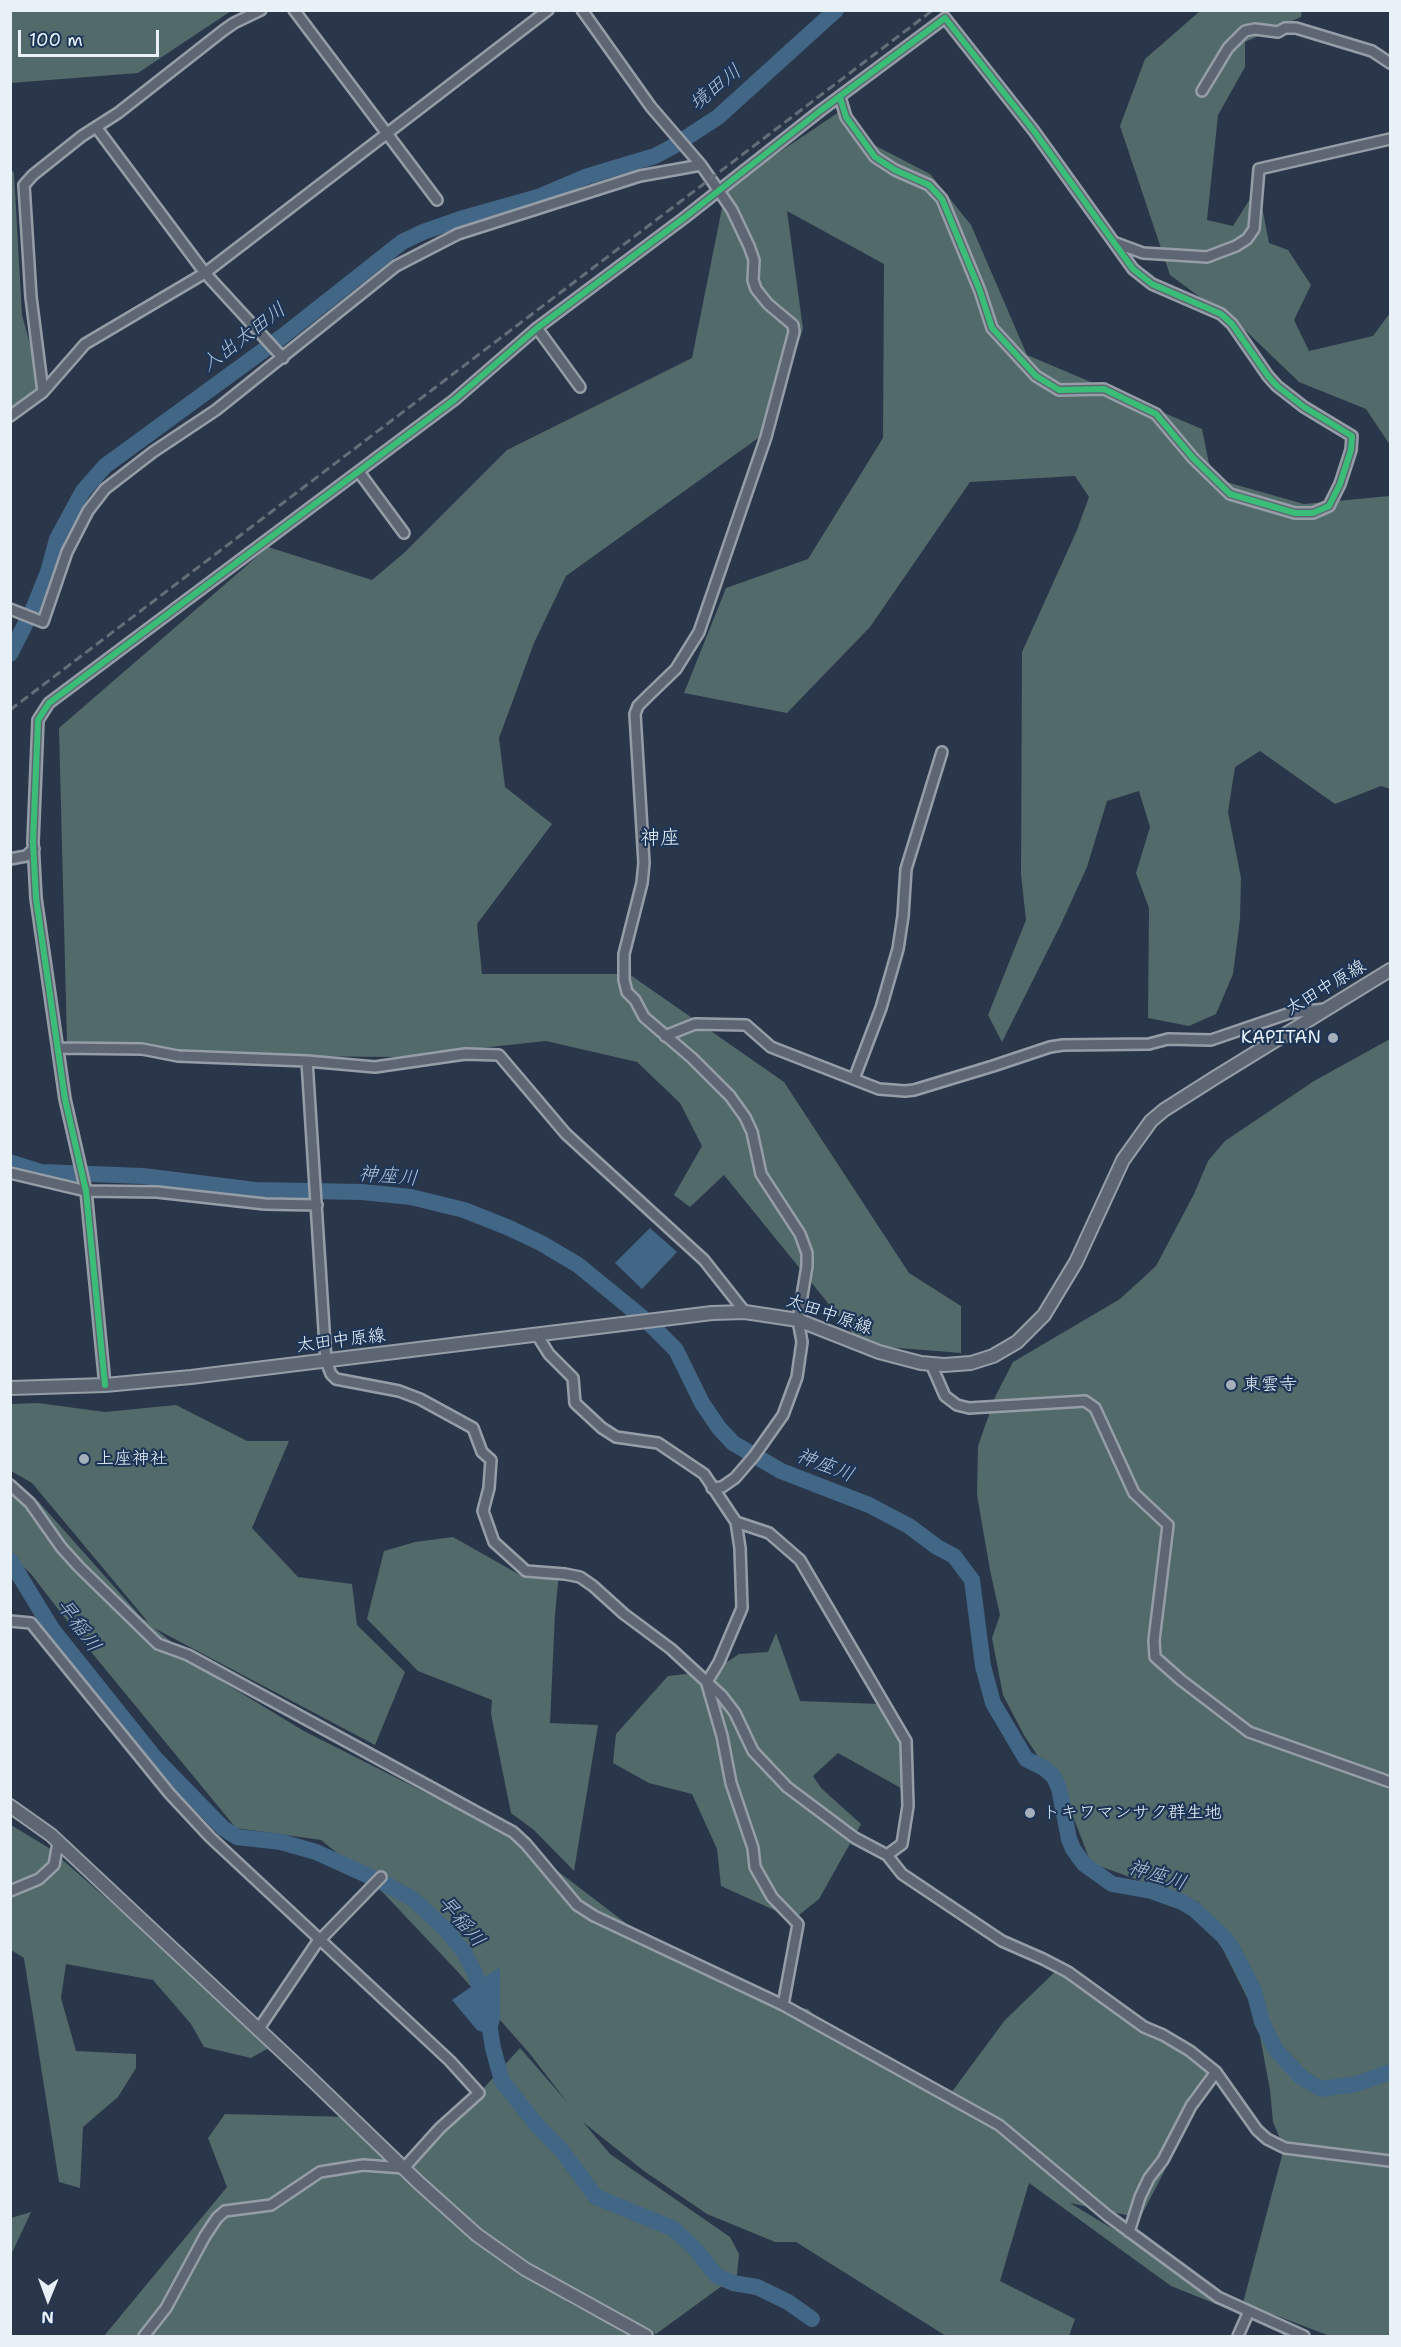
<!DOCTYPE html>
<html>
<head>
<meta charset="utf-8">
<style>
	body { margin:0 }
	#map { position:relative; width:1401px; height:2347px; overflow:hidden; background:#2a374a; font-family:"Shantell Sans",sans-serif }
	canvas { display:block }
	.frame { position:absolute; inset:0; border:12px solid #e8f1f8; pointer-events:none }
	.north { position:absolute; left:18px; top:2269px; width:60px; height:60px; -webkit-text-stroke:4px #1d3557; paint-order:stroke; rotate:181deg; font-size:16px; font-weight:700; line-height:24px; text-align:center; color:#e8f1f8 }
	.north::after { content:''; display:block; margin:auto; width:21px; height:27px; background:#e8f1f8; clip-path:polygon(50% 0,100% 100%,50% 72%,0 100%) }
	.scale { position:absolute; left:18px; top:30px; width:141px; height:27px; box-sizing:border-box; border:3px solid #e8f1f8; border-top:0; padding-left:8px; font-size:18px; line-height:21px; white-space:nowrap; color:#e8f1f8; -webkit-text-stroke:4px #1d3557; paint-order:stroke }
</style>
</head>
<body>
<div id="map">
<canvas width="1401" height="2347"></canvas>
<div class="frame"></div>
<div class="north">N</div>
<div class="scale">100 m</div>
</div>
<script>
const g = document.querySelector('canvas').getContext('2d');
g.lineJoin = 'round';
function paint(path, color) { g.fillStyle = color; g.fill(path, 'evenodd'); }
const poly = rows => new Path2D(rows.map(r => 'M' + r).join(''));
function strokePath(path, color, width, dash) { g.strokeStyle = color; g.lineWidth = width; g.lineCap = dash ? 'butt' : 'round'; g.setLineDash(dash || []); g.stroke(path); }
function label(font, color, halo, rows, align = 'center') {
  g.font = font + ' "Shantell Sans","Klee One",sans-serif'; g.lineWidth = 4.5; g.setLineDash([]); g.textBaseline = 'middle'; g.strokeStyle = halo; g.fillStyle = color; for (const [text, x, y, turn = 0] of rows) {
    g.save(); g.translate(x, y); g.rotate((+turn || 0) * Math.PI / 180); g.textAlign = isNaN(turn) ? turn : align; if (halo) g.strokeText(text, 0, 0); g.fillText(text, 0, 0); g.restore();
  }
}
paint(poly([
	[11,10,231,10,231,11,138,73,11,83],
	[1200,11,1302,11,1301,17,1245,42,1245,67,1218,115,1207,220,1233,226,1258,186,1269,243,1288,250,1311,285,1294,320,1309,351,1373,336,1390,313,1390,445,1366,409,1299,382,1246,331,1170,275,1120,126,1145,59],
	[839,112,874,145,930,174,971,225,1027,355,1202,429,1212,478,1304,504,1390,496,1390,789,1381,786,1335,804,1260,751,1235,767,1228,812,1241,878,1240,919,1233,974,1216,1014,1189,1026,1148,1018,1149,908,1136,873,1150,827,1139,791,1107,801,1087,867,1061,924,1002,1042,988,1015,1026,920,1021,874,1022,652,1077,530,1089,497,1075,476,970,482,870,627,787,713,684,693,726,588,808,559,883,438,884,264,787,211,803,329,768,431,566,576,534,643,499,738,505,787,552,824,477,924,482,974,629,974,784,1082,909,1273,961,1306,961,1353,862,1345,724,1175,690,1207,674,1195,702,1146,680,1103,637,1062,546,1041,396,1057,174,1055,67,1042,59,728,268,547,372,580,405,552,507,450,692,358,726,188],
	[10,168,14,173,22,315,41,384,11,414],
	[1390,1039,1390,2336,1330,2336,1243,2303,1284,2148,1273,2122,1270,2090,1256,2015,1199,1902,1091,1863,1067,1801,1024,1735,1003,1695,992,1638,1000,1615,990,1570,977,1495,978,1446,996,1395,1013,1362,1120,1299,1156,1266,1194,1194,1208,1161,1225,1141,1314,1081],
	[38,1403,105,1412,176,1405,247,1441,289,1441,252,1528,298,1577,352,1584,357,1625,405,1672,375,1745,154,1628,218,1679,304,1731,513,1837,627,1924,742,1981,771,1999,783,2005,808,2009,841,2043,877,2063,891,2065,948,2097,1005,2020,1059,1968,1216,2072,1140,2218,1070,2203,1249,2311,1243,2336,1237,2336,1246,2316,1171,2286,1029,2183,1000,2281,1075,2319,1069,2336,946,2336,796,2242,775,2242,707,2214,644,2171,583,2122,610,2154,730,2237,739,2254,737,2275,656,2334,565,2301,635,2336,104,2336,227,2187,208,2138,225,2114,352,2117,408,2172,520,2048,567,2102,530,2054,458,1972,372,1881,321,1840,236,1828,92,1653,31,1574,11,1555,11,1491,38,1501,142,1618,148,1622,32,1483,11,1471,10,1404],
	[453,1537,520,1575,559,1573,555,1614,550,1723,598,1725,574,1871,534,1830,511,1813,491,1714,492,1700,418,1671,367,1619,384,1551,415,1542],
	[776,1633,800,1701,879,1704,906,1741,908,1792,838,1753,813,1776,821,1788,861,1824,819,1899,794,1919,721,1886,717,1849,692,1794,649,1783,613,1763,616,1734,668,1676,714,1671,739,1654,768,1652],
	[11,1825,49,1848,274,2045,251,2058,204,2047,191,2024,153,1980,66,1964,61,1998,76,2051,136,2054,136,2068,118,2097,83,2127,80,2188,59,2182,24,1958,11,1950],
	[31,2212,11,2255,11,2218]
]), '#526a69');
paint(poly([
	[650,1228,677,1252,642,1289,615,1263],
	[500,1967,500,2020,495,2037,477,2030,452,2000]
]), '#426686');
strokePath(poly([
	[10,654,34,607,48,572,57,539,83,491,105,466,283,336,402,242,423,232,460,219,538,197,585,177,655,156,672,147,718,117,836,10],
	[10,1162,41,1172,143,1176,255,1190,362,1192,411,1197,464,1210,507,1227,541,1243,578,1265,649,1323,676,1350,702,1403,719,1428,733,1443,781,1471,869,1505,909,1526,937,1547,954,1556,972,1580,983,1666,993,1703,1026,1759,1044,1768,1054,1777,1059,1788,1069,1839,1073,1849,1084,1864,1112,1884,1151,1891,1182,1902,1194,1909,1223,1936,1232,1948,1254,1991,1262,2022,1276,2050,1301,2077,1321,2089,1356,2084,1390,2072],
	[10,1560,52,1629,155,1758,223,1828,237,1837,281,1842,316,1852,382,1882,413,1899,445,1929,464,1952,475,1973,487,2011,493,2048,502,2081,536,2124,562,2151,596,2197,674,2229,695,2249,717,2276,733,2283,757,2287,788,2302,812,2319]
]), '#426686', 16);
const street = poly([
	[294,10,437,200],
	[582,10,651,107,701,165,719,191,732,210,749,246,754,260,753,280,756,289,768,304,793,325,794,332,766,437,699,632,676,669,649,695,638,706,635,714,644,863,642,883,624,954,624,980,627,992,635,1000,644,1017,692,1058,730,1096,745,1117,752,1132,761,1174,800,1234,807,1253,807,1266,798,1320,802,1342,797,1377,783,1415,754,1456,735,1478,722,1487,712,1488],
	[1202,91,1228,48,1245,31,1255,29,1278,32,1285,28,1296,28,1372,51,1390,63],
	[96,127,205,273,283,358],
	[1116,243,1143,253,1192,256,1207,257,1236,246,1247,239,1254,229,1259,169,1390,139],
	[537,328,580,387],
	[43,392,31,297,24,185,33,175,82,136,118,113,224,30,234,23,261,10],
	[10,416,43,392,85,344,205,273,548,10],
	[359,472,404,533],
	[10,609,43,622,67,552,88,511,105,489,153,452,216,410,396,266,458,234,640,176,701,165],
	[10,859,26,856,34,849],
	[665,1036,695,1024,746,1025,771,1047,879,1089,905,1091,914,1090,993,1066,1050,1047,1063,1045,1149,1044,1168,1039,1211,1040,1290,1013,1325,1009],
	[59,1048,142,1049,178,1056,307,1061,375,1067,465,1054,499,1055,566,1134,704,1260,745,1312],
	[307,1061,326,1361,331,1374,336,1379,399,1391,420,1399,473,1428,482,1452,491,1460,489,1488,483,1511,494,1542,526,1571,565,1574,580,1577,593,1586,624,1614,671,1649,722,1696,735,1713,753,1751,787,1787,855,1838,887,1855,902,1874,1002,1941,1043,1959,1068,1972,1144,2027,1163,2035,1190,2051,1216,2072,1257,2130,1267,2139,1285,2148,1390,2161],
	[854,1079,881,1008,898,949,903,916,906,869,942,752],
	[10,1173,86,1191,157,1192,265,1204,317,1205],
	[537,1335,549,1354,573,1378,575,1403,602,1428,616,1437,658,1443,704,1474,736,1522,769,1533,800,1560,906,1741,908,1806,902,1844,887,1855],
	[931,1364,945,1396,957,1405,969,1408,1085,1401,1095,1408,1134,1493,1168,1525,1154,1640,1155,1657,1181,1680,1249,1732,1390,1782],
	[105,1385,86,1191,65,1099,36,898,33,842,38,720,49,703,454,400,537,328,684,218,820,111,945,18,1034,131,1133,269,1152,284,1221,314,1232,324,1268,376,1277,386,1304,407,1352,436,1351,450,1340,484,1329,506,1313,513,1295,513,1230,494,1193,458,1156,414,1104,389,1059,390,1036,376,992,328,980,291,942,199,929,185,895,170,875,157,846,117,840,97],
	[10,1485,30,1503,61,1547,79,1567,158,1644,188,1655,513,1832,526,1844,577,1905,594,1916,783,2005,999,2125,1108,2216,1218,2297,1304,2336],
	[10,1621,31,1623,170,1794,210,1837,450,2061,479,2093,440,2128,404,2168,363,2165,320,2172,271,2205,225,2211,217,2218,205,2236,166,2308,144,2336],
	[707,1682,719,1662,742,1608,740,1548,736,1522],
	[707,1684,722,1736,731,1783,753,1848,755,1867,772,1897,798,1924,783,2005],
	[10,1891,39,1879,54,1865,58,1843],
	[258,2030,316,1944,381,1877],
	[1129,2232,1140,2197,1149,2178,1163,2160,1191,2106,1216,2072],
	[1238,2336,1249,2311]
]);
const secondary = poly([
	[10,1388,105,1385,191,1377,712,1313,745,1312,798,1320,879,1352,921,1363,944,1365,971,1363,993,1356,1017,1342,1044,1315,1076,1262,1123,1160,1151,1121,1164,1110,1216,1077,1390,970],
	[10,1806,51,1835,305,2073,419,2183,477,2235,525,2269,646,2336]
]);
strokePath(street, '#959da7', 14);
strokePath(secondary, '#959da7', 16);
strokePath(street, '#5d6672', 9);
strokePath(secondary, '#5d6672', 12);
strokePath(poly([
	[10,710,933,10]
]), '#656d78', 3, [9, 4.5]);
strokePath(poly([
	[105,1385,86,1191,65,1099,36,898,33,842,38,720,49,703,454,400,537,328,684,218,820,111,945,18,1034,131,1133,269,1152,284,1221,314,1232,324,1268,376,1277,386,1304,407,1352,436,1351,450,1340,484,1329,506,1313,513,1295,513,1230,494,1193,458,1156,414,1104,389,1059,390,1036,376,992,328,980,291,942,199,929,185,895,170,875,157,846,117,840,97]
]), '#3abd76', 6);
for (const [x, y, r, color] of [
	[1333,1038,6,"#a6b0bb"],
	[1231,1385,6,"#a6b0bb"],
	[84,1459,6,"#a6b0bb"],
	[1030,1813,6,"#a6b0bb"]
]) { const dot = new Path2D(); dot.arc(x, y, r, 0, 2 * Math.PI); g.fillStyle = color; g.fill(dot); strokePath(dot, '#1d3557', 2); }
label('18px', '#e8f1f8', '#1d3557', [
	["太田中原線",1326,988,-31],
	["太田中原線",829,1315,19],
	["太田中原線",341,1341,-7]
]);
label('18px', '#e8f1f8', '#1d3557', [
	["KAPITAN",1321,1038,"right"],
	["東雲寺",1243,1385],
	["上座神社",96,1459],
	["トキワマンサク群生地",1042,1813]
], 'left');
label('italic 20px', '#afc2d2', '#1d3557', [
	["境田川",716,88,-39],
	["入出太田川",244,338,-37],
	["神座川",388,1177,5],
	["神座川",825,1466,21],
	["早稲川",78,1626,54],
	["神座川",1157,1876,17],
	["早稲川",461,1922,50]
]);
label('20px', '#e8f1f8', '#1d3557', [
	["神座",660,839]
]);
</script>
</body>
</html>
